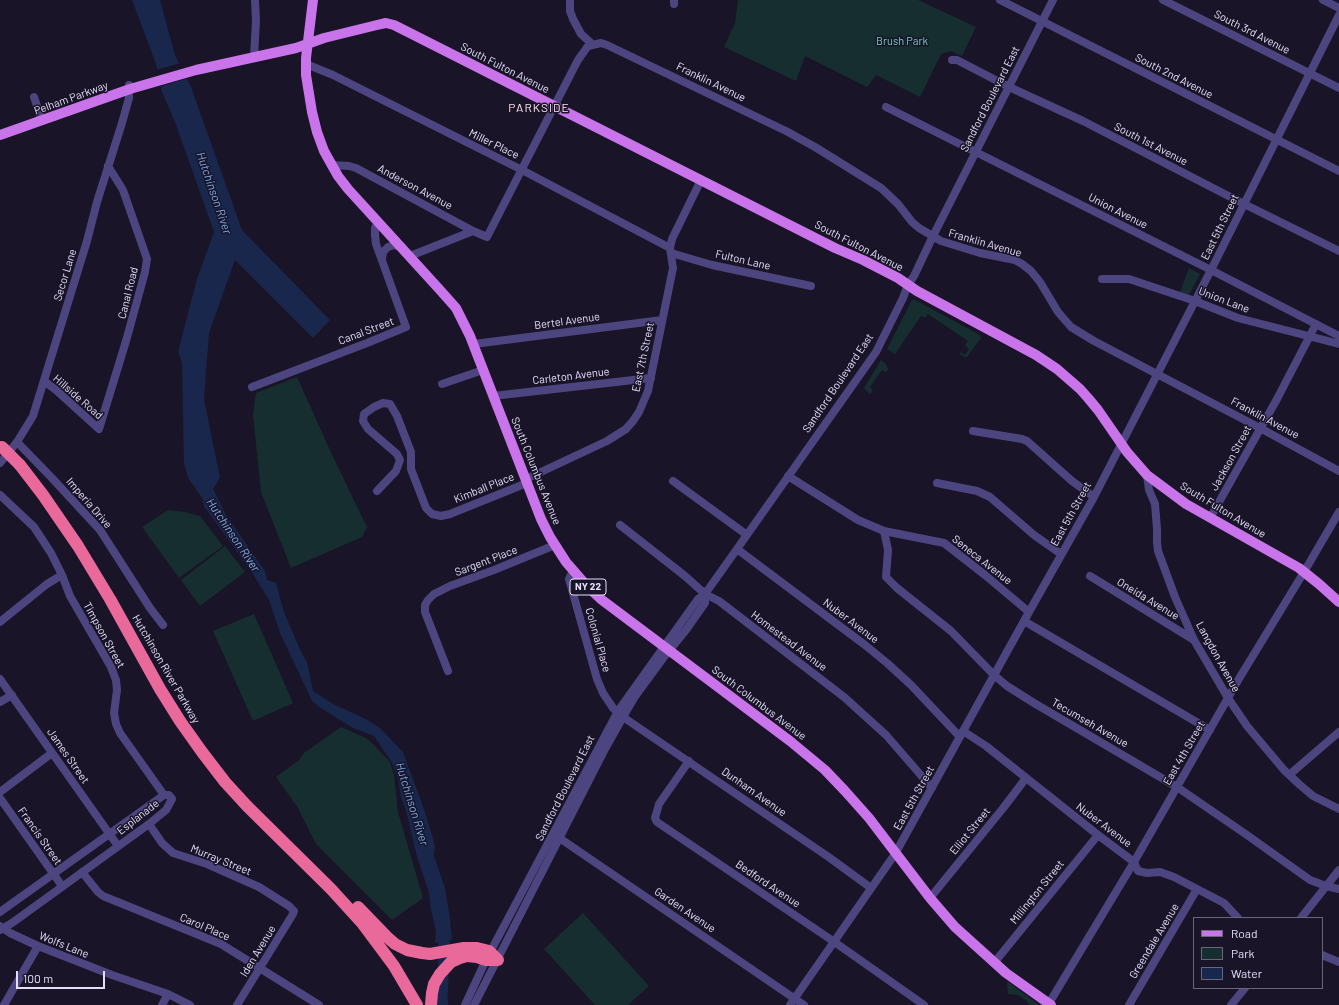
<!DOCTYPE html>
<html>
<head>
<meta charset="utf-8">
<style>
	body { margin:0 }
	#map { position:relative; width:1339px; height:1005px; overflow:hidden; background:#191427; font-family:Barlow,sans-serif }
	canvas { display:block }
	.legend { position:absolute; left:1193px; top:917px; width:130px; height:72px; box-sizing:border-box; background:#191427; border:1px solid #6a657b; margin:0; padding:5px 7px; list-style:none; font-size:12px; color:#e4defa }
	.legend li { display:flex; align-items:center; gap:8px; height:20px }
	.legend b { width:20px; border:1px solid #6a657b }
	.scale { position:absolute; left:16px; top:971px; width:89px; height:18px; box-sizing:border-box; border:2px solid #e4defa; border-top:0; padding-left:5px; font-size:12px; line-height:14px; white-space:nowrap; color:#e4defa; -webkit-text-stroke:3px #191427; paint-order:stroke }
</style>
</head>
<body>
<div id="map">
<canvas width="1339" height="1005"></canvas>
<ul class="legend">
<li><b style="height:5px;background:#ca74eb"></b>Road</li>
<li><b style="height:11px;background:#172e30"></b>Park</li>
<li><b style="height:11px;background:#18274b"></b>Water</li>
</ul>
<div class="scale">100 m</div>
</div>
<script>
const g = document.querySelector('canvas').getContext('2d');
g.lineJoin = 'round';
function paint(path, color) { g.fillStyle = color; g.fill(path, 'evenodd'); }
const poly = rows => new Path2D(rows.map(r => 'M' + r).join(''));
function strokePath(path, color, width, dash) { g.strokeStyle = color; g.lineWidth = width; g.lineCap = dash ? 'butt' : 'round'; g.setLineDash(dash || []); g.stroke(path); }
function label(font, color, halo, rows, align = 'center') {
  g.font = font + ' Barlow,sans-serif'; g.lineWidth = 3; g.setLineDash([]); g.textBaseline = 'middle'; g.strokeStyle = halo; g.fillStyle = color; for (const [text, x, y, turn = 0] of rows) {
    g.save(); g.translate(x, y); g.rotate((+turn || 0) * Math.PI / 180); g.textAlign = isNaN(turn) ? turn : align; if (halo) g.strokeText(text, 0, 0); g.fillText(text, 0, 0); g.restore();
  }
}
paint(poly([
	[738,0,918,0,976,27,962,56,951,51,941,54,920,97,876,75,867,87,805,56,796,81,724,47,735,23],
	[1189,268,1200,274,1189,295,1180,292],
	[912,300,915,300,980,335,981,338,967,357,965,357,959,354,961,352,965,355,969,349,965,345,968,341,928,314,925,318,921,316,895,354,887,349],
	[881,360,886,364,888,370,886,372,882,370,870,387,873,391,870,394,864,388],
	[297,377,334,459,367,527,362,537,291,568,261,492,253,415,256,393],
	[168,510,185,512,200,516,223,546,179,578,142,527],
	[225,546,245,572,200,606,181,580],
	[254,614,293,703,253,721,213,631],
	[341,727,366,738,374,745,390,762,394,775,398,812,423,898,392,920,316,844,298,808,276,777,299,760,304,753],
	[583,913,649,986,628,1005,595,1005,544,949],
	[1007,981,1039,1005,1029,1005,1027,1001,1018,995,1008,994]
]), '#172e30');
paint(poly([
	[132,0,160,0,175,55,191,87,242,230,330,320,313,338,235,260,209,333,204,399,220,478,213,489,226,515,265,571,267,580,276,583,284,612,302,654,307,662,313,691,333,704,366,719,380,728,403,752,424,809,435,845,434,856,445,888,450,918,452,940,435,943,436,931,431,910,429,893,416,853,406,810,401,797,398,778,391,761,374,736,353,728,319,707,312,701,280,633,269,600,251,571,204,506,203,499,188,478,184,463,182,363,178,352,197,279,214,232,175,122,162,92,156,64]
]), '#18274b');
paint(poly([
	[181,63,189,78,159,87,155,70]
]), '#191427');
strokePath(poly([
	[443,1005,442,1001,444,957,444,928]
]), '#18274b', 11);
strokePath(poly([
	[570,0,570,11,573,19,581,34,592,44],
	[1000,0,1339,171],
	[1163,0,1339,88],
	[1323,0,1339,8],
	[674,4,674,0],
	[254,57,256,21,255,0],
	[952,60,957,60,1009,87,1083,121,1244,204,1339,251],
	[306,64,333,75,522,170,670,248],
	[34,97,42,121],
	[886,107,1211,270,1339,336],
	[331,165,349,166,356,168,473,231,487,237,578,60,588,46,601,43,607,45,786,131,815,147,881,188,898,204,912,222,919,228,941,241,980,253,1015,260,1022,264,1031,271,1040,282,1058,312,1071,327,1094,341,1260,428,1339,471],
	[671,253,712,265,811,286],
	[410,256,473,231],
	[382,259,383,252,388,247,394,245,402,247],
	[1102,279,1129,279,1195,301,1238,318,1339,344],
	[474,344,662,320],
	[44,381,56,390,99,429,126,341,145,272,147,259,123,190,108,166],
	[442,384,483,370],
	[252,387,367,343,406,327,376,244,375,235,375,228,378,222],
	[493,396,651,378],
	[973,431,1022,439,1027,441,1072,481,1094,497],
	[17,442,51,477,100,530,150,608,163,625],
	[0,463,17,442,33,416,87,241,97,202,122,123,129,98,129,85],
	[1147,475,1149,490,1155,504,1157,529,1157,542,1158,551,1175,597,1194,640,1228,698,1247,726,1284,770,1300,785,1313,796,1339,809],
	[788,476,858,520,884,531,944,543,985,575,1029,612],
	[526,479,607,441,626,429,633,421,639,412,648,391,673,268,670,248,672,239,701,180],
	[673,481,747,535],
	[937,483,977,491,990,497,1034,535,1061,554],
	[377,491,396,471,400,460,397,454,368,429,363,421,364,414,374,407,383,403,390,404,397,416,411,452,411,469,426,508,432,514,441,516,450,514,527,483],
	[0,495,34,527,51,553,62,575,70,596,111,667,116,680,117,690,114,713,116,724,120,733,164,795],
	[1210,518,1277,399,1316,324],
	[620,525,685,576,705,594,719,601,844,697,886,735,932,788],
	[884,531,888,550,886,577,897,588,951,631,994,675,1007,686,1034,703,1177,787,1247,835,1310,880,1326,886,1339,889],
	[737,549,865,645,887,663,911,685,960,737],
	[573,571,569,579,597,679,603,693,613,708,623,717,830,858,871,888],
	[1090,576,1194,640],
	[1024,621,1210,730],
	[0,622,47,584,62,575],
	[448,671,425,612,425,605,428,600,434,594,450,586,494,570,555,545],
	[0,679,118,846],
	[0,702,12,695],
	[963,731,986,746,1098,835,1134,862,1138,871,1147,873,1160,872,1174,877,1224,903,1238,918],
	[689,761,659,804,655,818,657,822,833,941,924,1005],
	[1289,775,1339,732],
	[0,792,52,753],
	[0,798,62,886],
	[149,824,162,843,173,853,207,864,259,887,289,906,294,911,293,914,237,1005],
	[555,835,804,1005],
	[82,872,98,892,103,896,221,944,319,1005],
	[930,898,1004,807,1026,778],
	[0,912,164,795,169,795,172,799,166,810,149,824,12,923,0,930],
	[1301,918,1339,870],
	[0,926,10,933,38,946,112,975,168,994,190,1005],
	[1322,955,1339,962],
	[994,963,1098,835],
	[4,1005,38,946],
	[162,1005,168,994],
	[465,1005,486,960,618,711,698,599,705,594,737,549,876,352,903,298,908,285,914,276,933,236,1053,0],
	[474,1005,605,749,623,717,634,698,664,657,686,630,705,603,705,594],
	[790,1005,895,854,1029,612,1094,497,1211,270,1339,15],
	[1048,1005,1134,862,1240,677,1304,572,1339,512],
	[1129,1005,1197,889],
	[1231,1005,1245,988]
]), '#4d457f', 8);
strokePath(poly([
	[313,0,306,58,306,75,312,112,317,132,324,151,338,176,348,189,440,290,456,308,470,336,541,519,550,537,566,562,586,585,602,600,790,741,825,770,845,791,869,818,930,898,955,927,1006,973,1051,1005],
	[0,135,130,89,196,70,296,48,324,38,377,25,386,23,394,25,835,248,863,260,898,278,917,291,1036,355,1057,369,1080,389,1088,398,1098,410,1127,452,1147,475,1186,504,1299,568,1319,584,1339,602]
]), '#ca74eb', 10);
strokePath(poly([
	[20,465,43,495,78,546,110,599,160,689,180,721,202,752,225,782,247,806,331,889,362,923,394,966,417,1005],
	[358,907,387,937,395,944,407,950,422,953,430,954,464,948,477,948,489,951,498,960],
	[431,1005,432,993,434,984,440,974,451,962,460,958,467,956,477,957,486,960,498,960]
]), '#ea699b', 12);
strokePath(poly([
	[2,447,20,465]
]), '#ea699b', 12);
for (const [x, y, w] of [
	[588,587,36]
]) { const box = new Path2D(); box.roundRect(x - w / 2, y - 8, w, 16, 3); g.fillStyle = '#191427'; g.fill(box); strokePath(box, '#e4defa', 1); }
label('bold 10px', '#e4defa', null, [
	["NY 22",588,587]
]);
label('11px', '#e4defa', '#191427', [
	["South 3rd Avenue",1252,32,27],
	["South Fulton Avenue",505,68,27],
	["South 2nd Avenue",1174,76,27],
	["Franklin Avenue",711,82,26],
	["Pelham Parkway",71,98,-20],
	["Sandford Boulevard East",990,99,-63],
	["Miller Place",494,144,26],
	["South 1st Avenue",1151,144,27],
	["Anderson Avenue",415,187,28],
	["Union Avenue",1118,211,27],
	["East 5th Street",1220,227,-64],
	["Franklin Avenue",985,243,16],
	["South Fulton Avenue",859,246,27],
	["Fulton Lane",743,260,13],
	["Secor Lane",65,275,-73],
	["Canal Road",128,293,-76],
	["Union Lane",1224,300,21],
	["Bertel Avenue",567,321,-8],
	["Canal Street",366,331,-21],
	["East 7th Street",643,357,-78],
	["Carleton Avenue",571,376,-7],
	["Sandford Boulevard East",838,383,-56],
	["Hillside Road",78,397,41],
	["Franklin Avenue",1265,418,28],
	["Jackson Street",1231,458,-61],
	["South Columbus Avenue",536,471,68],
	["Kimball Place",484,488,-22],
	["Imperia Drive",89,503,49],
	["South Fulton Avenue",1223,510,31],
	["East 5th Street",1071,514,-61],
	["Seneca Avenue",982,560,38],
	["Sargent Place",486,561,-21],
	["Oneida Avenue",1148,599,31],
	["Nuber Avenue",851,621,37],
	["Timpson Street",104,635,61],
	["Colonial Place",598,640,74],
	["Homestead Avenue",789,641,37],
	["Langdon Avenue",1218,657,61],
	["Hutchinson River Parkway",166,669,60],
	["South Columbus Avenue",759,703,37],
	["Tecumseh Avenue",1090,723,30],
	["East 4th Street",1184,753,-60],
	["James Street",68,756,55],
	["Sandford Boulevard East",565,788,-63],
	["Dunham Avenue",754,792,35],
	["East 5th Street",914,798,-61],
	["Esplanade",138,817,-38],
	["Nuber Avenue",1104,825,37],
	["Elliot Street",970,831,-51],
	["Francis Street",40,836,55],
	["Murray Street",221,860,22],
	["Bedford Avenue",768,884,34],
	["Millington Street",1037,892,-51],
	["Garden Avenue",685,910,34],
	["Carol Place",205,927,23],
	["Greendale Avenue",1154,941,-59],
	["Wolfs Lane",64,945,22],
	["Iden Avenue",258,951,-59]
]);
label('11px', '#73d1c3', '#191427', [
	["Brush Park",902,41]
]);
g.letterSpacing = '1px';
label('12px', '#fbe0ee', '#191427', [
	["PARKSIDE",539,108]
]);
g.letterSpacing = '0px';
label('italic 12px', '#7aacec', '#191427', [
	["Hutchinson River",214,193,71],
	["Hutchinson River",233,535,56],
	["Hutchinson River",412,804,73]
]);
</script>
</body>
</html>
